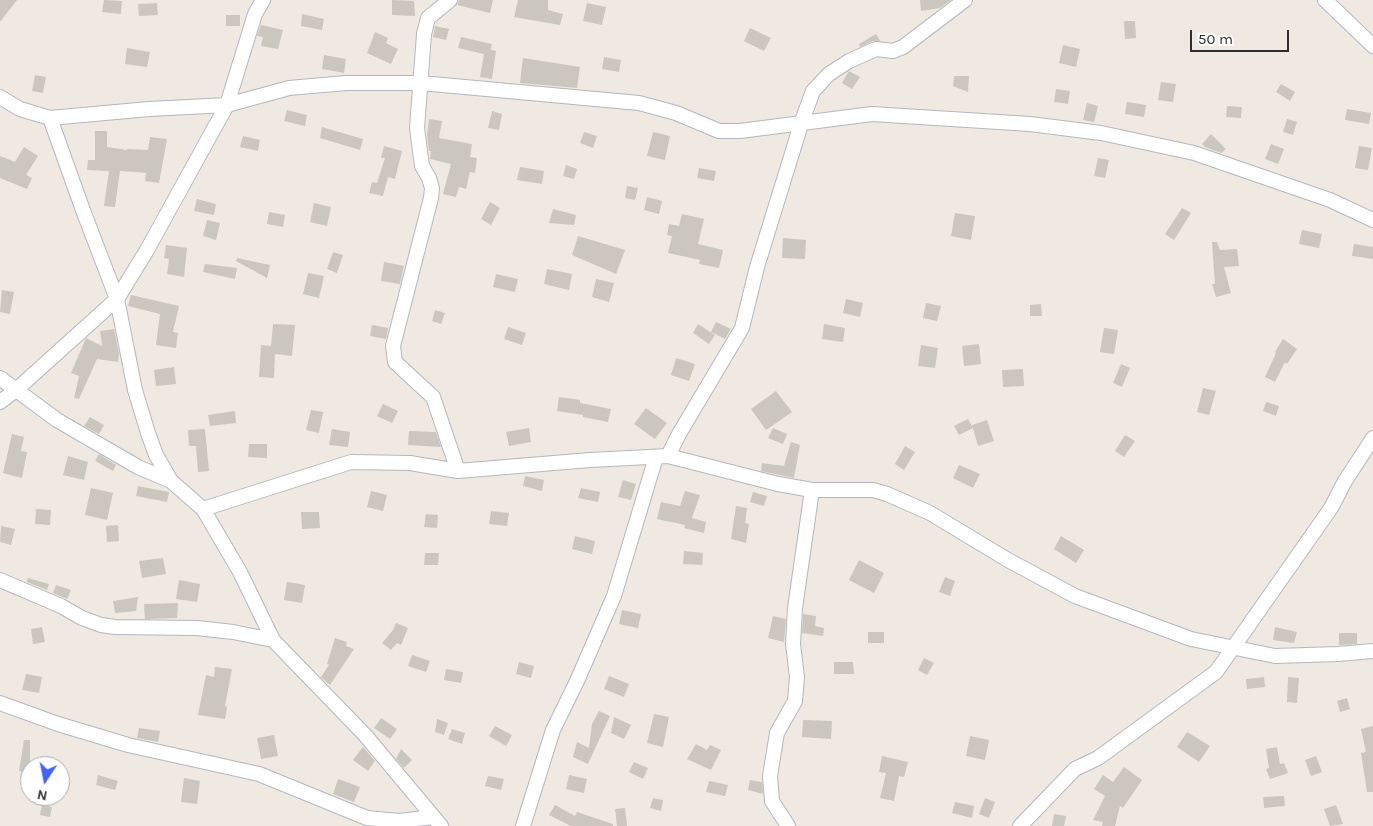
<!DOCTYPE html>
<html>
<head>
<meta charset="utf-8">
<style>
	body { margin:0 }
	#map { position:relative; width:1373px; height:826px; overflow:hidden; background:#efe9e1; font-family:Karla,sans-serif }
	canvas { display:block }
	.north { position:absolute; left:20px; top:756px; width:50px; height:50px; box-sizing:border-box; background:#fff; border:1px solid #ababab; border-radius:50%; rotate:191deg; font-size:14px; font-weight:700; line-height:20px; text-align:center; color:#2e2e2e }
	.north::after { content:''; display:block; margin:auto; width:18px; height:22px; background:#4264fb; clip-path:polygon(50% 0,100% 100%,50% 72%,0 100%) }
	.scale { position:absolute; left:1190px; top:30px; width:99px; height:22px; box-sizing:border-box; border:2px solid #2e2e2e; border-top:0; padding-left:6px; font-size:15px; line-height:18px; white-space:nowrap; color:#2e2e2e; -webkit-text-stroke:4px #fff; paint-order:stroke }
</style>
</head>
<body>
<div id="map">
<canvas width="1373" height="826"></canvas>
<div class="north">N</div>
<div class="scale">50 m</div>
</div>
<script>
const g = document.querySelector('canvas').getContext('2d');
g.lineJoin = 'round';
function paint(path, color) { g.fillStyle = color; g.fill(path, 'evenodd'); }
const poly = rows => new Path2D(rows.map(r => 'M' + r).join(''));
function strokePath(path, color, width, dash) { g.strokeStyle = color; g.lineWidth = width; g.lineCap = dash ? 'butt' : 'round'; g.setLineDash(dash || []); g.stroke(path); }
paint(poly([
	[0,0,17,0,0,22],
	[104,0,122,1,121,14,102,12],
	[392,0,414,1,415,16,392,15],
	[459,0,493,0,490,13,457,5],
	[518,0,548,0,548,10,563,14,560,25,514,17],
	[920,0,951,0,940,8,921,11],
	[157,3,158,15,139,16,138,4],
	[587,3,606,7,602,25,583,21],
	[302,14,324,19,322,30,301,26],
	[226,15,240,15,240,26,226,26],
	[1124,21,1135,21,1136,38,1125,39],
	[261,25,283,30,278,49,261,46,263,37,257,36],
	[435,26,449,29,446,40,433,37],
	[750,28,771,38,764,51,744,41],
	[375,32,388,38,386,43,398,49,391,64,367,53],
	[876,34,880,41,873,41,860,47,859,44],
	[461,37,492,44,491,50,496,51,492,79,480,77,484,54,458,48],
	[1063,45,1080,49,1076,67,1059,63],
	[127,48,150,52,147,67,125,64],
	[324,55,346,59,344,73,322,69],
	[604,57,621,60,619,72,602,69],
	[523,58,580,67,577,88,520,83],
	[849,71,860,77,852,89,842,83],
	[35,75,46,77,43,93,32,91],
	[954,76,969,76,968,92,953,86],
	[1161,82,1176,84,1173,102,1158,100],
	[1281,84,1295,92,1290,101,1276,92],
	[1056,89,1070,91,1068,104,1054,102],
	[1127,102,1146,105,1144,117,1125,114],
	[1087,103,1098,106,1094,122,1083,120],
	[1227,106,1242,107,1241,118,1226,117],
	[1347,109,1371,113,1369,124,1345,120],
	[287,110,307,115,305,126,284,121],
	[492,111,502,114,499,130,488,128],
	[429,119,442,121,439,138,472,144,470,157,477,158,475,173,470,172,466,189,459,187,456,197,443,194,451,164,430,159,431,151,429,151,427,135],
	[1287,119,1297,122,1293,135,1283,132],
	[322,127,363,139,360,150,320,138],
	[95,131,107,131,107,147,127,150,127,149,148,150,150,137,167,139,159,183,145,181,146,173,120,171,115,207,104,206,109,171,87,170,88,160,95,160],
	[584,132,597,136,593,148,580,143],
	[653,132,670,136,665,160,647,156],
	[1211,134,1226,149,1221,153,1205,147,1202,144],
	[243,136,260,140,258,151,240,147],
	[1271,144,1284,149,1278,164,1265,159],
	[384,146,402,151,395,179,388,177,383,196,369,193,372,182,377,183,385,158,381,158],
	[1359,146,1372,148,1368,170,1355,168],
	[24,147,38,156,26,175,32,178,27,189,0,178,0,156,15,162],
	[1098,158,1109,160,1105,178,1094,176],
	[566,165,577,169,574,179,563,176],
	[520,167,544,171,542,184,517,180],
	[699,168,716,171,714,181,697,178],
	[627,186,638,188,635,200,625,198],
	[647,197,662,201,659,214,644,210],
	[197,199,216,204,214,215,194,211],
	[490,202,500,208,491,225,481,219],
	[314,203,331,207,327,226,310,222],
	[1182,208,1191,213,1174,240,1165,234],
	[553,209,576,215,574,225,549,223],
	[269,212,285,215,283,227,267,224],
	[955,213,975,216,971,240,951,236],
	[682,214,704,219,698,244,723,250,719,268,699,264,700,260,668,253,672,236,667,235,669,224,679,226],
	[207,220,220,223,216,240,203,236],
	[1302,230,1322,234,1319,248,1299,244],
	[578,236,625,250,616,274,572,255],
	[783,238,806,240,805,259,782,258],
	[1212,242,1217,242,1220,250,1237,249,1239,266,1224,267,1231,293,1216,297,1212,284,1215,284],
	[1354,244,1373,247,1373,259,1352,256],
	[166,245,187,248,184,277,167,274,169,259,164,258],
	[333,252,343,255,337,273,327,269],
	[237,258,270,265,267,278,236,261],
	[384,262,404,266,400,284,381,281],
	[205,264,237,268,235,279,203,272],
	[547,269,572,274,569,290,544,284],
	[308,273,324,276,319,298,303,294],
	[496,274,518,279,515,292,493,287],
	[596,279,614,283,609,302,592,297],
	[2,290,14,292,10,314,0,312],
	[131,295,179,306,173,332,178,333,176,348,156,345,160,314,128,306],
	[846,299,863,303,860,317,843,313],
	[926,303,941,306,937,321,923,318],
	[1041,304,1042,316,1030,316,1030,305],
	[435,310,445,313,441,324,432,321],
	[716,322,731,329,725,339,711,332],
	[273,324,295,325,292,356,275,354,274,378,259,377,261,345,271,346],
	[698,324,715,335,709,344,693,333],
	[824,324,845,328,843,342,822,339],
	[372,325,388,328,386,339,370,336],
	[508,327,526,333,522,345,504,339],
	[1104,328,1118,330,1114,354,1100,352],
	[114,329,119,354,118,362,97,359,79,399,74,398,79,376,71,373,86,338,102,346,100,331],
	[1283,339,1297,349,1287,364,1285,362,1275,382,1265,377,1276,353,1275,352],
	[979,344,981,364,964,366,962,346],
	[921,345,938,348,935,368,918,366],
	[676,358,695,364,689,381,671,375],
	[1121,364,1130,368,1122,387,1113,383],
	[174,367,176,384,156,386,154,370],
	[1023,369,1024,386,1003,387,1002,370],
	[1203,388,1216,391,1209,415,1197,412],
	[776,391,792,412,766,430,751,409],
	[559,397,580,400,580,403,611,409,608,422,583,417,583,415,557,411],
	[1266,402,1279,406,1276,416,1263,411],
	[383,404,398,411,392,423,377,416],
	[646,408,667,423,655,439,634,424],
	[311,410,323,412,319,433,306,430],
	[235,411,236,423,210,426,208,415],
	[90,417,104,425,99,434,84,426],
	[968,419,973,428,959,435,954,426],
	[987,420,994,441,978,446,972,425],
	[529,428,531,442,509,446,506,432],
	[773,428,787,434,783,444,768,438],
	[205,429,209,471,198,472,196,446,189,446,188,430],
	[332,429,350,432,348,447,329,445],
	[409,431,436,432,441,447,408,445],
	[12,434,24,437,21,451,27,452,22,478,3,473],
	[1125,435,1135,441,1124,457,1115,451],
	[791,442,800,445,794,478,761,471,762,463,784,466],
	[249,444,267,444,267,458,248,457],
	[905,446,915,452,904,470,895,464],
	[99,454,116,465,113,471,95,461],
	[68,456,88,462,84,480,63,475],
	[959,465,980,474,973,488,953,478],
	[525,476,544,480,542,491,523,486],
	[623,480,636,484,631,500,618,497],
	[138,486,169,492,167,502,136,496],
	[91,488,113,493,107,520,85,515],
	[581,488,600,492,598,502,578,498],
	[371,491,387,495,383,511,367,507],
	[685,491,700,495,692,518,706,522,704,533,684,528,685,525,657,519,661,502,680,506],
	[753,492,767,496,764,506,750,502],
	[736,506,747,508,745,523,749,524,746,543,731,539],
	[36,509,51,510,50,525,35,524],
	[491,511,509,513,507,526,489,524],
	[301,512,319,512,320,528,302,529],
	[426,514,438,515,437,528,424,527],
	[118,525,119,541,107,542,106,526],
	[1,526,15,529,11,545,0,542],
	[575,536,595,541,592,554,572,549],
	[1061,536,1084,550,1076,563,1054,549],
	[684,551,703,553,702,565,683,564],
	[425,553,439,553,438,565,424,565],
	[163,558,166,574,142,578,139,561],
	[859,560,884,573,874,593,849,580],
	[945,577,955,581,950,596,939,592],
	[28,578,49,584,47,590,27,582],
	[179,580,200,584,197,602,176,599],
	[287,582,305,585,302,603,284,600],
	[56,585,71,590,67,599,53,593],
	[138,597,136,611,115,613,113,601],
	[178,603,177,618,145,619,144,604],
	[622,610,641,614,638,628,619,624],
	[803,614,816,616,815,626,824,628,823,636,802,633],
	[773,616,786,619,784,642,768,638],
	[396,623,408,628,401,645,397,643,391,650,382,643,393,630],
	[42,627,45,642,33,644,31,629],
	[1275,627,1297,632,1294,643,1273,640],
	[868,632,884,632,884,643,868,643],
	[1339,633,1357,633,1357,644,1339,645],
	[335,638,347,642,346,646,354,649,330,685,321,677,329,665,327,664],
	[412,655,430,661,426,672,408,666],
	[924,658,934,663,927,675,918,670],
	[519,662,534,666,531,678,516,674],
	[834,662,853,662,854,674,834,674],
	[215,667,232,669,225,706,227,707,225,719,198,715,206,675,214,677],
	[446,669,463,672,461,683,444,680],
	[26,674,42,677,39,693,22,690],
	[609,676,629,684,624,697,604,689],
	[1264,677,1265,687,1247,689,1246,679],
	[1288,677,1299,678,1297,703,1287,702],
	[1347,698,1350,709,1340,712,1337,701],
	[599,711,610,716,588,764,573,757,577,742,589,748,592,724],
	[654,714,669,717,663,747,647,743],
	[614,717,631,725,624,739,611,733],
	[381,718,397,729,390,739,374,728],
	[437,719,448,723,444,735,435,732],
	[803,720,832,721,831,739,802,737],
	[495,726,512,735,506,746,489,736],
	[1373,726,1373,792,1367,792,1361,753,1366,752,1361,729],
	[139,728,160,731,158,742,137,738],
	[452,729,465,733,462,744,448,739],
	[1187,732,1210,746,1199,762,1177,747],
	[274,735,278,756,261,759,257,738],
	[970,736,989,740,985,760,966,756],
	[24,740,30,740,30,773,19,771],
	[696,744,707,750,710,745,721,750,711,770,687,759],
	[363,747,375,761,368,771,353,760],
	[1277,747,1280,764,1284,763,1288,773,1270,779,1266,769,1269,768,1266,749],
	[401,749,412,760,404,768,396,759],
	[882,756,908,762,904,777,899,776,894,801,880,798,886,773,879,772],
	[1316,756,1322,772,1311,776,1305,760],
	[634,762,648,768,643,779,629,772],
	[1124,767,1142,780,1123,808,1120,806,1115,826,1102,826,1103,822,1093,820,1105,796,1094,789,1103,775,1113,782],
	[98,775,118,781,115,790,96,785],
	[569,775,587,779,584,793,566,789],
	[488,776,504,779,501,790,485,786],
	[184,778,200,781,197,804,181,802],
	[338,779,360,787,354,802,333,794],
	[750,780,762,782,763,794,748,790],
	[709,781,728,785,725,796,706,792],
	[1284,796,1285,806,1264,808,1263,797],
	[653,798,663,800,661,811,650,808],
	[985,798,995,802,989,818,979,814],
	[955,802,974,806,972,818,952,813],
	[42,805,52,807,50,817,40,815],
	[555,805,575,816,577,812,613,824,613,826,571,826,549,815],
	[1336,805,1343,824,1330,826,1324,809],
	[625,808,627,826,617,826,615,809],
	[1054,814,1066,816,1064,826,1052,826]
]), '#cbc7bf');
const street = poly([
	[450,0,428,18,424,34,417,128,422,166,429,178,432,188,431,198,393,346,395,362,433,397,458,471],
	[1325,0,1373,46],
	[0,97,20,109,50,118,84,213,117,299,135,390,148,433,156,455,171,481,203,509,240,572,273,640,365,735,441,826],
	[50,118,149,109,227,105,289,88,346,83,421,83,639,103,676,113,719,131,740,131,872,114,1030,124,1101,133,1194,153,1330,200,1373,220],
	[0,378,57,420,138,467,171,481],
	[0,402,16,390,117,299,147,250,227,105,255,14,263,0],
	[668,456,679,434,742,328,757,267,802,121,813,91,829,74,849,61,876,49,893,51,903,47,965,0],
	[203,509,351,462,410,463,458,471,590,460,668,456,778,484,812,490,873,490,887,494,930,513,1008,560,1075,596,1191,639,1275,656,1338,654,1373,651],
	[0,580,61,606,82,618,101,625,115,627,197,628,233,632,273,640],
	[0,703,58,724,128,745,259,774,367,818,399,821,433,817],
	[523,826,553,730,577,681,614,596,656,457],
	[788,826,772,801,770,776,777,733,795,701,797,677,793,644,795,608,812,490],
	[1020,826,1075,769,1098,758,1216,672,1331,508,1345,481,1373,438]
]);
strokePath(street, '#b4b7c1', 16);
strokePath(street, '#fff', 14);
</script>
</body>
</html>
